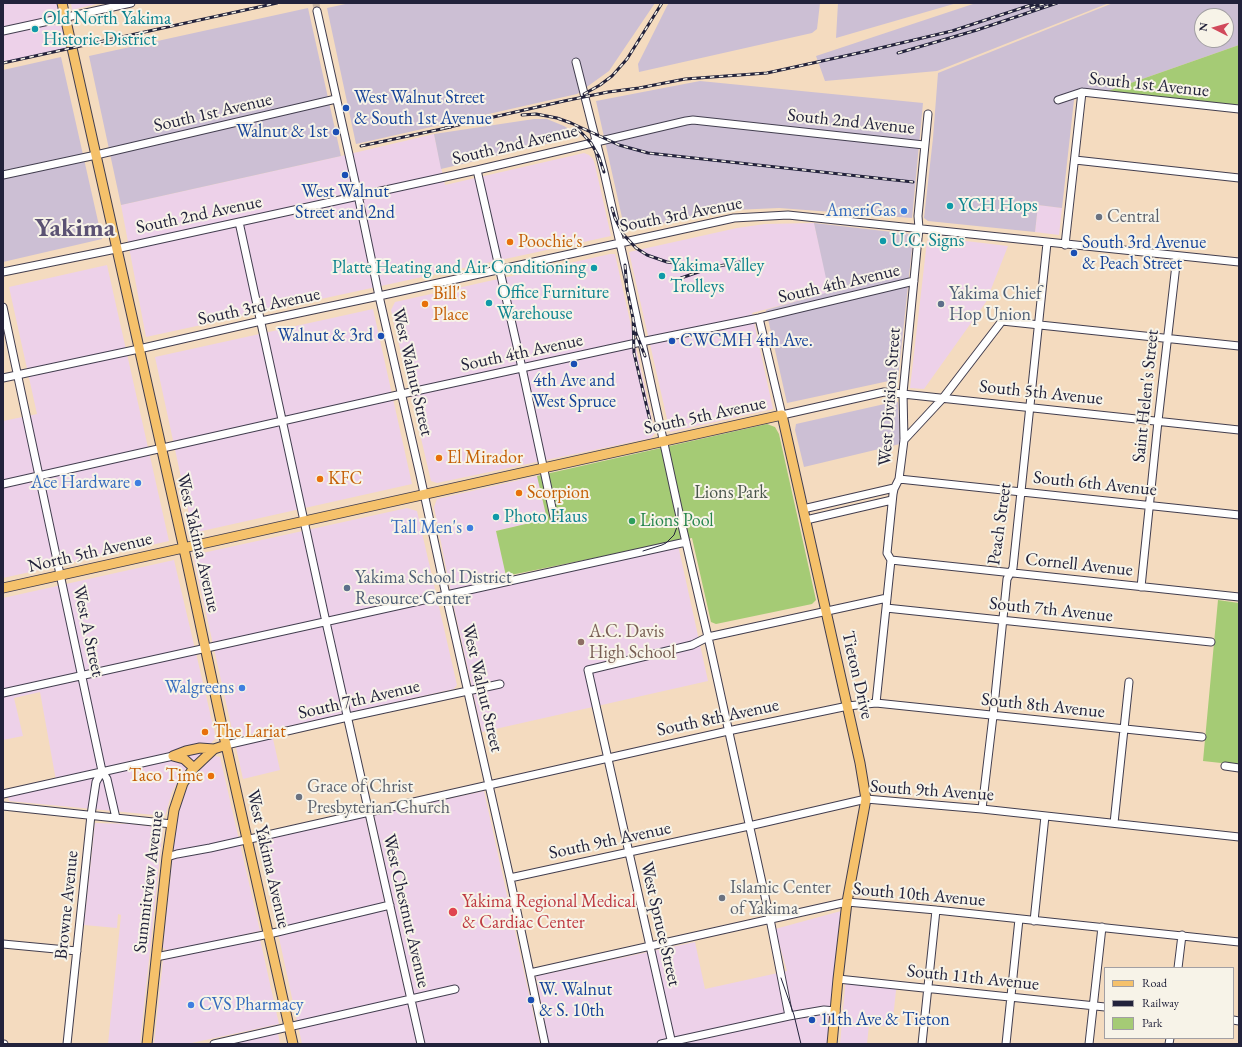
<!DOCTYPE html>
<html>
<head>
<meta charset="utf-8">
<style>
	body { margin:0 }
	#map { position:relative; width:1242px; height:1047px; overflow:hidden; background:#f4dbbf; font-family:"EB Garamond",serif }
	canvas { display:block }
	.frame { position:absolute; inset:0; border:4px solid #22223b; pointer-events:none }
	.legend { position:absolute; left:1104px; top:967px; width:130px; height:72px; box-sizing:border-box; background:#f7f3e8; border:1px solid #a29fa3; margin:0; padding:5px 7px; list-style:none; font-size:12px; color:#22223b }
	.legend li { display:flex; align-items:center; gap:8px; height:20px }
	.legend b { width:20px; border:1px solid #a29fa3 }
	.north { position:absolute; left:1194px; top:8px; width:40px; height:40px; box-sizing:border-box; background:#f7f3e8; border:1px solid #a29fa3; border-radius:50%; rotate:276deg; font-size:11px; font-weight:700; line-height:16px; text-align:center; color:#22223b }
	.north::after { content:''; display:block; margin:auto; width:14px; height:18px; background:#d1495b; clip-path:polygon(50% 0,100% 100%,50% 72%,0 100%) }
</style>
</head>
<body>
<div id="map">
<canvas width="1242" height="1047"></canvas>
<div class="frame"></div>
<ul class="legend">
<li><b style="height:5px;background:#f5c16b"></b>Road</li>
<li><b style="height:5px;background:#22223b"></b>Railway</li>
<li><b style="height:11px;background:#a5cb75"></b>Park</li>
</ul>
<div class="north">N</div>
</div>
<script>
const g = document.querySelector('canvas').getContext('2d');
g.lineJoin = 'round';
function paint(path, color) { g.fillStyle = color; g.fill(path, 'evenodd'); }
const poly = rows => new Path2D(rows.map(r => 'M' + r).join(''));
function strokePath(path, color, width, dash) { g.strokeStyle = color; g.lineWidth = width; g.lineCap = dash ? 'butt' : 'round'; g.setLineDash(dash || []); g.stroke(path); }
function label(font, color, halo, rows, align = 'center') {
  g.font = font + ' "EB Garamond",serif'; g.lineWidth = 4; g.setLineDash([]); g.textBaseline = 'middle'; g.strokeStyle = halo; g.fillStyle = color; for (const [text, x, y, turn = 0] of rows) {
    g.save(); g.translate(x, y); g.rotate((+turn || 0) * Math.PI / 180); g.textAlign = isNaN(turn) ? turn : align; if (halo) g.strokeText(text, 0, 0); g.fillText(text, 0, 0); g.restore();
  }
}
paint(poly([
	[3,3,62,3,72,48,3,63],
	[71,3,100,3,72,10],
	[434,134,445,185,584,153,589,155,593,159,595,165,611,236,146,337,121,205,341,156],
	[1038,205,1062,208,1059,235,1035,232],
	[814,223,830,292,752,313,773,409,670,432,629,252,737,228,765,224],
	[932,237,1008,246,986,302,924,389,910,388,927,241],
	[610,254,615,254,655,433,651,438,437,483,431,481,391,310,395,302],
	[107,265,169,541,3,578,3,421,37,414,9,287],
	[373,309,412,484,193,533,155,357],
	[537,476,547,519,496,531,506,574,485,578,487,590,678,545,708,681,482,732,453,603,434,507,437,499],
	[407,508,417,511,457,685,454,689,271,730,280,770,243,779,194,559,198,554],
	[174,560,216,738,182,773,172,792,165,816,9,801,8,797,57,786,40,692,14,698,23,736,3,740,3,598],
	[215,756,220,757,260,931,167,952,163,947,176,827,182,798,194,775],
	[484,791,540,1044,302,1044,258,841,365,816,409,1010,417,1008,374,815],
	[95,823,131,824,163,828,140,1044,108,1044,121,915,118,914,117,928,84,925],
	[841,911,827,1044,549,1044,536,976,695,942,705,989,787,971,775,929],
	[260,939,279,1024,187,1044,154,1044,163,960],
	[846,977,897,982,892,1027,869,1025,867,1044,840,1044],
	[278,1033,280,1044,232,1044]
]), '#edd1e9');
paint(poly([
	[350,3,655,3,609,71,577,94,356,144,327,8],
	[669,3,820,3,817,29,812,33,639,72,638,64,667,6],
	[838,3,957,3,836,38],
	[976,3,1109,3,937,71,825,81,816,56],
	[1113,3,1239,3,1239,45,1108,91,1085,88,1075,91,1062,208,1038,205,1035,232,928,221,924,218,933,138,938,73],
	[1202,16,1226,16,1226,40,1202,40],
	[308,8,341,156,121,205,89,56],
	[61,57,102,239,3,262,3,70],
	[700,81,923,103,912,218,779,208,734,210,625,231,596,101],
	[534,119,547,119,564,126,580,136,441,169,434,134],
	[814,223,910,234,913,239,898,379,787,403,766,310,829,292],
	[898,402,900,444,804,467,795,430,796,424,889,403]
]), '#ccbfd4');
paint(poly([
	[1239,45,1239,105,1108,91],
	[767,424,775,427,779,434,816,600,812,604,716,624,711,622,692,538,506,576,496,531,547,519,537,476],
	[1218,600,1239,603,1239,765,1203,761]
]), '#a5cb75');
strokePath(poly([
	[316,3,317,11]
]), '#cab6a5', 7, [7, 3.5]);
const minor = poly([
	[317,11,358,195,379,296,420,475,446,595,510,878,545,1044],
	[3,31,131,3],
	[576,62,604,172,631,292,678,508,708,637,770,919,789,1016],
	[1058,100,1082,92,1239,109],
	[1075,160,1239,178],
	[477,170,522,368,554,517],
	[3,175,96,155,336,99],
	[239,222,326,622,421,1044],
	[1065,245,1082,92],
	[3,272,116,249,477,170,686,121,693,120,924,145],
	[3,307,102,771,107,779,116,818],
	[759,318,782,415,884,392,1239,430],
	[3,378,139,349,261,321,379,296,734,218,788,215,1239,262],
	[904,440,943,398,1002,321,1239,346],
	[899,479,1239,515],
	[3,484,402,394,641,342,759,318,914,281],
	[803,509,894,488],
	[806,520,892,500],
	[891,560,1239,597],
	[1141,587,1158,421,1177,256],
	[886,608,1211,642],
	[3,693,686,542],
	[876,703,891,560,887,553,893,494,894,489,899,479,904,440,903,393,919,228,918,216,928,114],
	[226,745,348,717,500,684],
	[1225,766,1239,768],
	[3,794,173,756],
	[3,806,172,824],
	[982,809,993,716,1007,579,1013,568,1047,243],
	[1114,823,1129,682],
	[167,857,177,854,210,848,728,731,848,706,876,703,1202,737],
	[510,878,749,826,866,799,982,809,1239,837],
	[1034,921,1045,816],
	[3,944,77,951],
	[156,957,269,934,390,905],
	[1178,968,1182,935],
	[530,973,847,902,936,910,1239,942],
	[838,979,1105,1007],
	[1233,1020,1239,1021],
	[3,1044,4,1044],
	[67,1044,91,815,96,782,102,771],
	[214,1044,455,989],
	[661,1044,789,1016,824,1010,836,1011],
	[672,1044,588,670,692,645,708,637,887,598],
	[922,1044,936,910],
	[1006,1044,1019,919],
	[1089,1044,1102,927],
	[1169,1044,1170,1038]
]);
const major = poly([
	[62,3,186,558,226,745,293,1044],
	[3,588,782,415,860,763,866,799,847,902,838,979,832,1044],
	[173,756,186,751,200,748,214,749],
	[173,756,184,759,194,768],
	[147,1044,167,857,174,810,183,783,194,768,214,749,226,745]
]);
strokePath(minor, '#423e4f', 9);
strokePath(major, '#423e4f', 11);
strokePath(minor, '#fff', 7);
strokePath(major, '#f5c16b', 9);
strokePath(poly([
	[643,551,662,545,666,543,674,535,678,524,678,508],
	[781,978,794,1015,801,1044]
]), '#22223b', 1);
const rail = poly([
	[1031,8,1046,3],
	[898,53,977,30,1057,3],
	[3,63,277,3],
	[584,94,600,85,612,76,627,59,662,3],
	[522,115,536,114,557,118,571,123,619,145,648,153,913,182],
	[445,128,564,101,608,92,639,88,685,79,767,73,863,52,952,31,1037,3],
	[578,129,591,143,599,157,604,172],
	[361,146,451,127],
	[612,208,615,218,623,234,636,248,647,255,667,262,690,265,719,266,740,262],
	[625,265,627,289,636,333,645,356],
	[681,278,710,268],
	[633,317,634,353,652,429]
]);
strokePath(rail, '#22223b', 3);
strokePath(rail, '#f7f3e8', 1.5, [4.5]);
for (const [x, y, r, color] of [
	[35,29,4,"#0f9aa8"],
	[346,108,4,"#1a4fb4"],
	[336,132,4,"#1a4fb4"],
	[345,175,4,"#1a4fb4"],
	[950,206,4,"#0f9aa8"],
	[904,211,4,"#3f7fe0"],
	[1099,217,4,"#6b7280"],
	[883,241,4,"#0f9aa8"],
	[510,242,4,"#e8710a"],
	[1074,253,4,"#1a4fb4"],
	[594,268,4,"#0f9aa8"],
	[662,276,4,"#0f9aa8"],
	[489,303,4,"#0f9aa8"],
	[425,304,4,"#e8710a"],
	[941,304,4,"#5c6f8a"],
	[381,336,4,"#1a4fb4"],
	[672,341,4,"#1a4fb4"],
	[574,364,4,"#1a4fb4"],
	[439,458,4,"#e8710a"],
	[320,479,4,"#e8710a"],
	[138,483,4,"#3f7fe0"],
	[519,493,4,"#e8710a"],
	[496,517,4,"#0f9aa8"],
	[632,521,4,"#2e9e5b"],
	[470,528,4,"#3f7fe0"],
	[347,588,4,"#5c6f8a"],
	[581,642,4,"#8d6e63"],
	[242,688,4,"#3f7fe0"],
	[205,732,4,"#e8710a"],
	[211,776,4,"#e8710a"],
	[299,797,4,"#6b7280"],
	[722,898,4,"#6b7280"],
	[453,912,5,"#e0444e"],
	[531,1000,4,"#1a4fb4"],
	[191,1005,4,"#3f7fe0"],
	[812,1020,4,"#1a4fb4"]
]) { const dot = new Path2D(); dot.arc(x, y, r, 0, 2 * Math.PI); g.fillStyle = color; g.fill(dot); strokePath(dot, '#f7f3e8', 1.5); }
label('18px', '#0d838f', '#f7f3e8', [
	["Old North Yakima",43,19],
	["Historic District",43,40],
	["YCH Hops",958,206],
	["U.C. Signs",891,241],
	["Yakima Valley",670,266],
	["Trolleys",670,287],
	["Platte Heating and Air Conditioning",586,268,"right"],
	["Office Furniture",497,293],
	["Warehouse",497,314],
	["Photo Haus",504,517]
], 'left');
label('18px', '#22223b', '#f7f3e8', [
	["South 1st Avenue",1149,85,6],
	["South 1st Avenue",213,113,-13],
	["South 2nd Avenue",851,122,6],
	["South 2nd Avenue",515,145,-13],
	["South 2nd Avenue",199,215,-12],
	["South 3rd Avenue",681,215,-11],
	["South 4th Avenue",839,284,-13],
	["South 3rd Avenue",259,307,-12],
	["South 4th Avenue",522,353,-12],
	["West Walnut Street",412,372,77],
	["South 5th Avenue",1041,393,6],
	["Saint Helen's Street",1146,396,-84],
	["West Division Street",890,397,-86],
	["South 5th Avenue",705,416,-12],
	["South 6th Avenue",1095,484,6],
	["Peach Street",1000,524,-82],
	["West Yakima Avenue",198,543,77],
	["North 5th Avenue",90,553,-13],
	["Cornell Avenue",1079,565,6],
	["South 7th Avenue",1051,610,6],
	["West A Street",88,631,78],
	["Tieton Drive",857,675,77],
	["West Walnut Street",482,688,77],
	["South 7th Avenue",359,700,-13],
	["South 8th Avenue",1043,706,6],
	["South 8th Avenue",718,718,-12],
	["South 9th Avenue",932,791,4],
	["South 9th Avenue",610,841,-12],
	["West Yakima Avenue",268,859,77],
	["Summitview Avenue",149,882,-83],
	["South 10th Avenue",919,895,5],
	["Browne Avenue",67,905,-84],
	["West Chestnut Avenue",406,911,77],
	["West Spruce Street",660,924,77],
	["South 11th Avenue",973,978,6]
]);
label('18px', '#164399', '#f7f3e8', [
	["West Walnut Street",354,98],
	["& South 1st Avenue",354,119],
	["Walnut & 1st",328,132,"right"],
	["West Walnut",345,192,"center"],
	["Street and 2nd",345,213,"center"],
	["South 3rd Avenue",1082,243],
	["& Peach Street",1082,264],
	["Walnut & 3rd",373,336,"right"],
	["CWCMH 4th Ave.",680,341],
	["4th Ave and",574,381,"center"],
	["West Spruce",574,402,"center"],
	["W. Walnut",539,990],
	["& S. 10th",539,1011],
	["11th Ave & Tieton",820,1020]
], 'left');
label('18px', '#366cbe', '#f7f3e8', [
	["AmeriGas",896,211],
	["Ace Hardware",130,483],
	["Tall Men's",462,528],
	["Walgreens",234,688],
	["CVS Pharmacy",199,1005,"left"]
], 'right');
label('18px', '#5b616d', '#f7f3e8', [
	["Central",1107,217],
	["Grace of Christ",307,787],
	["Presbyterian Church",307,808],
	["Islamic Center",730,888],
	["of Yakima",730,909]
], 'left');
label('18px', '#c56008', '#f7f3e8', [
	["Poochie's",518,242],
	["Bill's",433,294],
	["Place",433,315],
	["El Mirador",447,458],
	["KFC",328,479],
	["Scorpion",527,493],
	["The Lariat",213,732],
	["Taco Time",203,776,"right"]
], 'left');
label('18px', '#4e5e75', '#f7f3e8', [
	["Yakima Chief",949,294],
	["Hop Union",949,315],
	["Yakima School District",355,578],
	["Resource Center",355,599]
], 'left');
label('18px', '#49554c', '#f7f3e8', [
	["Lions Park",731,493]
]);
label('18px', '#27864d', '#f7f3e8', [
	["Lions Pool",640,521]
], 'left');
label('18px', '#785e54', '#f7f3e8', [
	["A.C. Davis",589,632],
	["High School",589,653]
], 'left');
label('18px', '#be3a42', '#f7f3e8', [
	["Yakima Regional Medical",462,902],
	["& Cardiac Center",462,923]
], 'left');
label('bold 26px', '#5b5273', '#f7f3e8', [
	["Yakima",75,229]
]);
</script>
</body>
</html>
